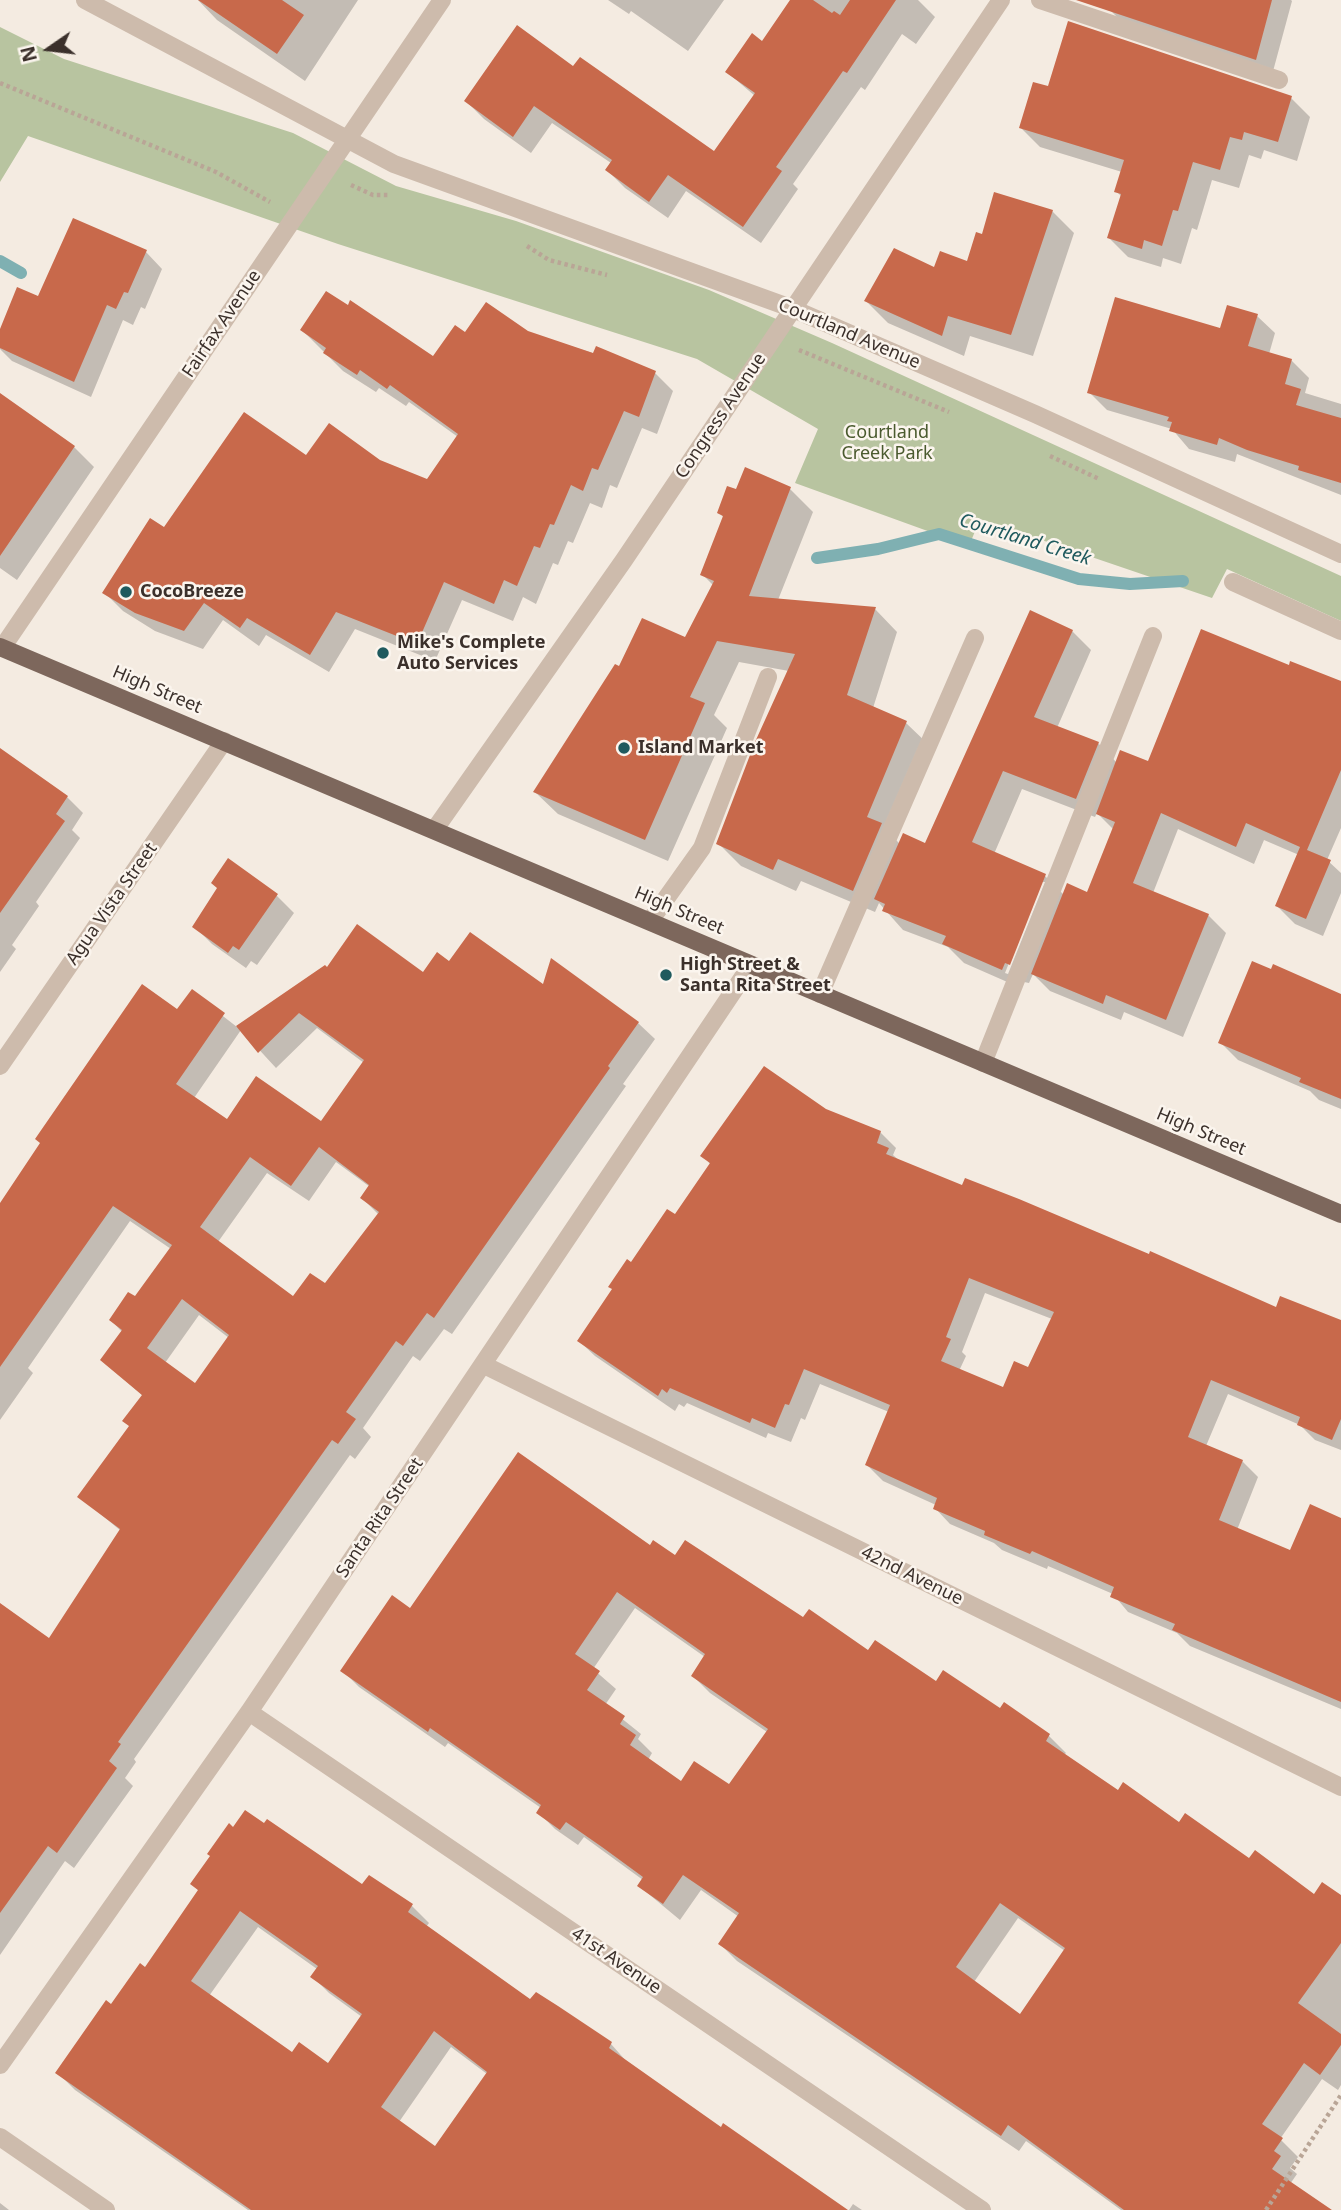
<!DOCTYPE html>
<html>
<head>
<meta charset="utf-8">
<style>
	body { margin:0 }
	#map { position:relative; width:1341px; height:2210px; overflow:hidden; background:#f4ebe1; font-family:"Noto Sans",sans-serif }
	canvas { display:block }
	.north { position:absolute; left:14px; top:14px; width:70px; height:70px; -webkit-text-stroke:5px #fbf5ee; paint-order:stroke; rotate:256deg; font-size:19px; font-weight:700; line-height:28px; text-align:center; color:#3b302b }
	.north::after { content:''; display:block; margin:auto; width:24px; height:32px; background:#3b302b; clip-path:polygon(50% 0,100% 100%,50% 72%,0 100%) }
</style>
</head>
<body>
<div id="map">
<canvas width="1341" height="2210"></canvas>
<div class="north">N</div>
</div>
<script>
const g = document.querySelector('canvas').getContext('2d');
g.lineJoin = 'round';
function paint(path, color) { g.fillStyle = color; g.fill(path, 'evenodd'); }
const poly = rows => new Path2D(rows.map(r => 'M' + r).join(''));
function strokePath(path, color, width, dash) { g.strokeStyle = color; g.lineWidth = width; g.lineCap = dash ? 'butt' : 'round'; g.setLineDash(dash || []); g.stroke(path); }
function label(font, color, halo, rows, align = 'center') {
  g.font = font + ' "Noto Sans",sans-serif'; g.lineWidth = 5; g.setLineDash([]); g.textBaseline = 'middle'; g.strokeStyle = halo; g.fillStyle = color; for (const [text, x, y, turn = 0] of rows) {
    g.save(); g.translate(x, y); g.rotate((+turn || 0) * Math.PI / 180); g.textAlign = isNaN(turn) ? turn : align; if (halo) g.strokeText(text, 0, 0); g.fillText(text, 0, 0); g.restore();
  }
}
paint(poly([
	[0,27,64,59,293,133,396,186,516,221,709,290,832,343,1341,576,1341,621,1227,569,1212,598,980,519,969,546,795,483,818,429,697,359,338,244,28,136,0,182]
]), '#b8c4a0');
paint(poly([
	[198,0,358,0,305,81,217,20],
	[608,0,724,0,688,51,631,11,629,14],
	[792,0,918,0,935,17,916,44,902,34,865,90,861,87,793,184,798,189,761,243,686,191,668,218,625,188,607,170,611,163,552,123,531,153,484,119,466,101,574,68,714,153,755,96,727,72,762,43],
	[1113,0,1291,0,1292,1,1272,75,1126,26,1110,10],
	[1049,88,1291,98,1310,117,1297,161,1264,150,1261,159,1249,155,1239,188,1212,180,1197,230,1192,228,1181,264,1163,258,1161,267,1128,257,1109,238,1122,197,1116,191,1122,172,1040,147,1021,128],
	[1052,211,1074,233,1033,356,970,336,964,356,888,323,866,301,935,269,968,263,983,236],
	[146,252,162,269,145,309,141,307,133,325,123,320,91,397,12,361,0,349,0,333],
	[1257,316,1275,333,1269,354,1291,360,1309,378,1305,393,1341,404,1341,495,1237,454,1235,462,1189,449,1172,429,1107,410,1089,392],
	[302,330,434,358,465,335,527,332,655,373,673,391,657,434,642,428,617,488,610,485,602,508,590,503,573,543,568,541,558,565,553,563,536,604,523,597,513,621,462,600,435,661,355,629,329,672,266,635,259,646,223,620,203,649,155,631,123,611,104,592,164,530,306,458,427,481,458,437,409,402,406,406,379,388,376,392,343,371],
	[0,396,74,447,94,467,17,580,0,568],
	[790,489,813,512,778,600,875,609,897,632,873,708,906,723,929,745,891,835,900,844,926,845,1072,631,1091,650,1057,728,1098,743,1117,763,1149,763,1290,667,1341,684,1341,828,1327,860,1341,873,1341,893,1323,936,1295,924,1277,906,1299,855,1264,840,1254,864,1178,829,1153,893,1208,915,1226,933,1183,1037,1124,1012,1121,1020,1050,991,1033,974,1029,983,1024,982,1021,988,964,963,948,947,903,930,879,903,875,912,801,881,796,891,741,866,718,843,789,671,739,662,714,715,727,728,668,861,558,814,535,792,620,668,685,640,714,586,702,574,724,518,719,512,737,491],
	[1022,789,1095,817,1097,813,1114,830,1088,894,1064,895,1045,876,994,854],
	[1041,882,1045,882,1008,974,1005,973],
	[0,750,67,797,83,813,72,830,80,838,36,902,39,906,12,945,16,949,0,972],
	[228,861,277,896,294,913,257,965,251,961,246,968,212,944,195,927,219,889],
	[449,963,544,987,638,1023,655,1039,623,1084,626,1086,452,1334,444,1329,420,1361,413,1356,363,1428,371,1437,355,1459,350,1455,134,1759,136,1762,125,1778,133,1786,74,1868,65,1861,0,1955,0,1606,49,1641,121,1531,80,1497,130,1427,143,1396,102,1360,122,1332,111,1320,135,1299,171,1249,130,1221,28,1368,33,1373,0,1420,0,1206,177,1012,192,992,237,1027,325,968,423,974],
	[317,1028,364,1063,321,1123,228,1121,194,1098,241,1030,276,1068],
	[336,1162,370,1187,362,1198,379,1215,325,1286,294,1298,218,1242,267,1173,309,1201],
	[199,1315,229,1338,195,1385,165,1363],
	[1341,995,1341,1109,1319,1100,1310,1091,1238,1060,1220,1042],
	[825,1110,880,1132,896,1148,893,1155,901,1162,1277,1309,1341,1321,1341,1450,1315,1440,1300,1425,1228,1394,1206,1446,1242,1461,1258,1477,1237,1530,1291,1552,1341,1519,1341,1709,1190,1646,1177,1633,1128,1612,1113,1594,1048,1566,1047,1569,1002,1550,994,1543,950,1524,935,1508,936,1505,883,1481,867,1465,889,1412,820,1384,805,1420,801,1418,791,1442,768,1433,766,1438,687,1403,684,1407,679,1404,675,1411,595,1356,579,1341,631,1264,675,1216,711,1165,703,1156],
	[985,1293,1052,1319,1028,1369,1004,1390,959,1371,966,1356,962,1352],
	[650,1547,936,1684,1000,1711,1049,1736,1066,1753,1064,1755,1118,1792,1314,1896,1341,1898,1341,2085,1338,2090,1322,2079,1280,2139,1298,2157,1290,2168,1297,2174,1290,2184,1328,2210,1121,2210,1026,2141,1019,2151,737,1961,720,1944,739,1917,701,1890,680,1920,639,1886,643,1880,584,1837,578,1845,555,1829,538,1812,541,1808,448,1743,445,1747,359,1687,342,1670,410,1611],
	[635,1608,705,1657,693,1676,710,1693,767,1732,729,1786,681,1783,648,1760,652,1753,638,1739,641,1734,605,1705,616,1689,593,1669],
	[1018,1918,1065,1951,1021,2016,974,1982],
	[192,1884,363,1887,412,1906,429,1923,426,1927,531,2002,611,2044,627,2062,721,2129,845,2210,248,2210,75,2090,58,2073,145,1969,199,1891],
	[258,1927,317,1969,312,1976,329,1993,362,2017,329,2065,292,2054,209,1996],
	[451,2047,487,2074,436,2148,399,2122],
	[0,2203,9,2210,0,2210],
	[853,2204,862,2210,849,2210]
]), '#0003');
strokePath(poly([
	[0,261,21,273],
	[817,558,878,549,939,534,1079,579,1130,584,1183,581]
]), '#7fb0b2', 12);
paint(poly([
	[198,0,282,0,304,15,277,54],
	[790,0,813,0,832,13,834,11,840,15,850,0,896,0,847,73,843,71,776,167,782,171,743,227,668,175,649,202,605,170,612,160,534,106,513,137,464,101,517,25,573,66,580,57,714,151,755,93,725,72,752,33,762,41],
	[1076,0,1272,0,1256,60],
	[1068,21,1292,96,1278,142,1244,132,1242,140,1230,137,1220,170,1193,162,1178,211,1173,210,1162,246,1144,240,1142,249,1107,238,1121,194,1114,192,1124,160,1019,128,1033,82,1048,86],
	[994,192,1053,210,1011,335,948,316,942,336,864,301,894,248,934,267,940,251,967,261,976,232,982,234],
	[73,218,147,250,128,293,124,292,116,309,107,305,74,382,0,348,0,329,17,287,38,296],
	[326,291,348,305,350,300,433,356,455,325,465,332,486,302,528,331,593,353,596,346,656,371,639,417,624,411,598,470,592,468,583,491,571,485,554,525,550,524,540,548,534,546,517,586,504,580,494,604,444,582,417,644,336,612,310,655,247,618,240,628,204,603,184,631,135,613,102,593,150,518,164,527,244,412,306,455,329,423,380,460,427,479,458,434,390,385,387,389,360,370,357,375,323,353,326,348,300,330],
	[1115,297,1220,328,1227,305,1258,314,1248,346,1292,359,1285,384,1301,389,1296,405,1341,418,1341,483,1298,470,1299,466,1247,450,1219,438,1217,445,1169,431,1172,422,1167,421,1169,417,1087,393],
	[0,393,75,446,0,556],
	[745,467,791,487,749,596,876,607,847,695,907,721,867,817,882,823,853,891,778,859,773,870,716,844,755,742,795,654,717,641,690,697,705,703,645,840,533,792,615,664,619,666,642,618,685,637,714,581,700,575,723,516,717,513,727,486,736,489],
	[1030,610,1073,630,1034,717,1099,742,1076,799,1003,771,972,842,1046,874,1010,965,1005,963,1002,970,942,944,946,936,882,911,885,904,874,899,903,833,925,843],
	[1201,629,1289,665,1290,661,1341,681,1341,770,1307,850,1331,860,1306,919,1275,906,1300,847,1246,823,1236,847,1161,813,1133,883,1209,914,1166,1020,1106,995,1103,1004,1031,974,1067,883,1087,892,1115,822,1096,814,1120,750,1148,761],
	[0,748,68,796,56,814,65,821,0,913],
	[228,858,278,894,239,950,233,946,228,953,192,927,217,888,211,883],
	[357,924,423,972,437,952,449,961,470,932,543,984,551,958,639,1022,608,1066,610,1068,434,1318,427,1313,403,1346,396,1341,346,1412,356,1419,338,1444,332,1440,118,1742,121,1744,109,1761,117,1768,57,1853,48,1846,0,1913,0,1603,49,1638,120,1529,77,1497,129,1426,122,1421,142,1395,100,1360,122,1330,109,1320,128,1292,135,1296,172,1245,113,1206,0,1367,0,1203,40,1143,35,1139,142,984,177,1009,192,989,225,1013,176,1084,227,1119,256,1076,321,1121,364,1060,299,1013,258,1053,236,1026,325,965,327,967],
	[319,1147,369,1185,360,1198,379,1212,325,1283,310,1273,293,1296,200,1227,250,1157,291,1186],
	[182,1299,229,1335,195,1383,147,1348],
	[1252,961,1271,969,1273,964,1341,994,1341,1099,1299,1082,1301,1078,1218,1043],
	[764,1066,826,1109,881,1131,877,1143,889,1148,886,1154,962,1185,965,1178,1019,1199,1149,1254,1150,1251,1276,1307,1280,1296,1341,1320,1341,1419,1332,1440,1297,1425,1300,1417,1211,1380,1188,1437,1243,1460,1219,1520,1290,1550,1310,1504,1341,1518,1341,1702,1172,1630,1175,1624,1110,1597,1114,1587,1032,1551,1030,1554,984,1535,985,1531,933,1509,937,1498,865,1465,890,1405,804,1369,789,1405,785,1404,775,1428,752,1418,750,1423,670,1388,667,1393,662,1389,658,1396,577,1341,612,1289,608,1287,627,1259,631,1262,667,1209,675,1214,710,1163,700,1156],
	[969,1278,1054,1312,1028,1367,1014,1361,1003,1387,941,1361,951,1339,946,1337],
	[518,1452,650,1545,653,1540,675,1555,685,1540,803,1617,809,1609,868,1650,875,1640,936,1681,943,1670,1000,1708,1004,1702,1050,1734,1046,1741,1118,1790,1123,1782,1179,1822,1185,1813,1249,1858,1255,1850,1314,1894,1322,1882,1341,1895,1341,1943,1298,2003,1341,2034,1341,2045,1320,2075,1304,2063,1262,2124,1283,2138,1274,2151,1281,2156,1272,2169,1332,2210,1124,2210,1008,2125,1001,2136,718,1944,739,1913,683,1875,663,1904,637,1886,643,1877,602,1847,566,1822,560,1830,536,1813,541,1805,430,1728,428,1732,340,1671,392,1595,410,1608],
	[617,1592,705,1654,691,1676,768,1729,729,1784,694,1761,681,1781,630,1745,636,1735,620,1724,625,1716,587,1690,600,1671,575,1654],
	[1000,1903,1065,1948,1020,2014,956,1967],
	[245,1810,264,1823,267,1819,362,1884,369,1875,413,1904,408,1912,530,1999,536,1992,558,2006,612,2042,609,2048,721,2127,723,2123,848,2210,251,2210,55,2073,106,2000,111,2004,140,1963,145,1967,198,1890,190,1884,210,1856,207,1854,229,1823,233,1827],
	[240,1911,318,1966,310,1977,362,2014,328,2063,299,2042,292,2052,191,1981],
	[434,2031,487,2072,435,2146,381,2107]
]), '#c8694b');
strokePath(poly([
	[0,83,216,172,270,202],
	[351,185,373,195,389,195],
	[527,246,549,260,607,275],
	[799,350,949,412],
	[1050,456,1099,479],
	[1266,2210,1341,2095]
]), '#b9a596', 4.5, [3.5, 3.5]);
strokePath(poly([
	[85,0,394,164,791,308,1035,414,1341,554],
	[1040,0,1279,80],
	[1233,582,1341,631],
	[2,648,442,0],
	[435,829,624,560,1001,0],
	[650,921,702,848,768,677],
	[820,994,975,638],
	[983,1063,1153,636],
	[0,1066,224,741],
	[484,1365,1341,1787],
	[249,1712,982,2210],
	[0,2065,249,1712,751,965],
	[0,2137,106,2210]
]), '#cdbbac', 18);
strokePath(poly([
	[0,647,1341,1214]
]), '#7d675c', 18);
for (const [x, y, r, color] of [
	[126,592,7,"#1f5a5e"],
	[383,653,7,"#1f5a5e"],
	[624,748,7,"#1f5a5e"],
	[666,975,7,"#1f5a5e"]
]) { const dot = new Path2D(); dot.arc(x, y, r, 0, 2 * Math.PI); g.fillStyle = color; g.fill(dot); strokePath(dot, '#fbf5ee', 2.5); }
label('18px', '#3b302b', '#fbf5ee', [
	["Fairfax Avenue",222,324,-56],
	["Courtland Avenue",849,334,23],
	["Congress Avenue",721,416,-56],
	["High Street",157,690,23],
	["Agua Vista Street",112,904,-55],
	["High Street",679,911,23],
	["High Street",1201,1132,23],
	["Santa Rita Street",380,1518,-56],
	["42nd Avenue",912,1576,26],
	["41st Avenue",616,1961,34]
]);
label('18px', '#4a5a2e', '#fbf5ee', [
	["Courtland",887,433],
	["Creek Park",887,454]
]);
label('bold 18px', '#3b302b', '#fbf5ee', [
	["CocoBreeze",140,592],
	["Mike's Complete",397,643],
	["Auto Services",397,664],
	["Island Market",638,748],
	["High Street &",680,965],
	["Santa Rita Street",680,986]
], 'left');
label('italic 19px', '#1f5a5e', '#fbf5ee', [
	["Courtland Creek",1025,540,17]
]);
</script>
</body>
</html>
